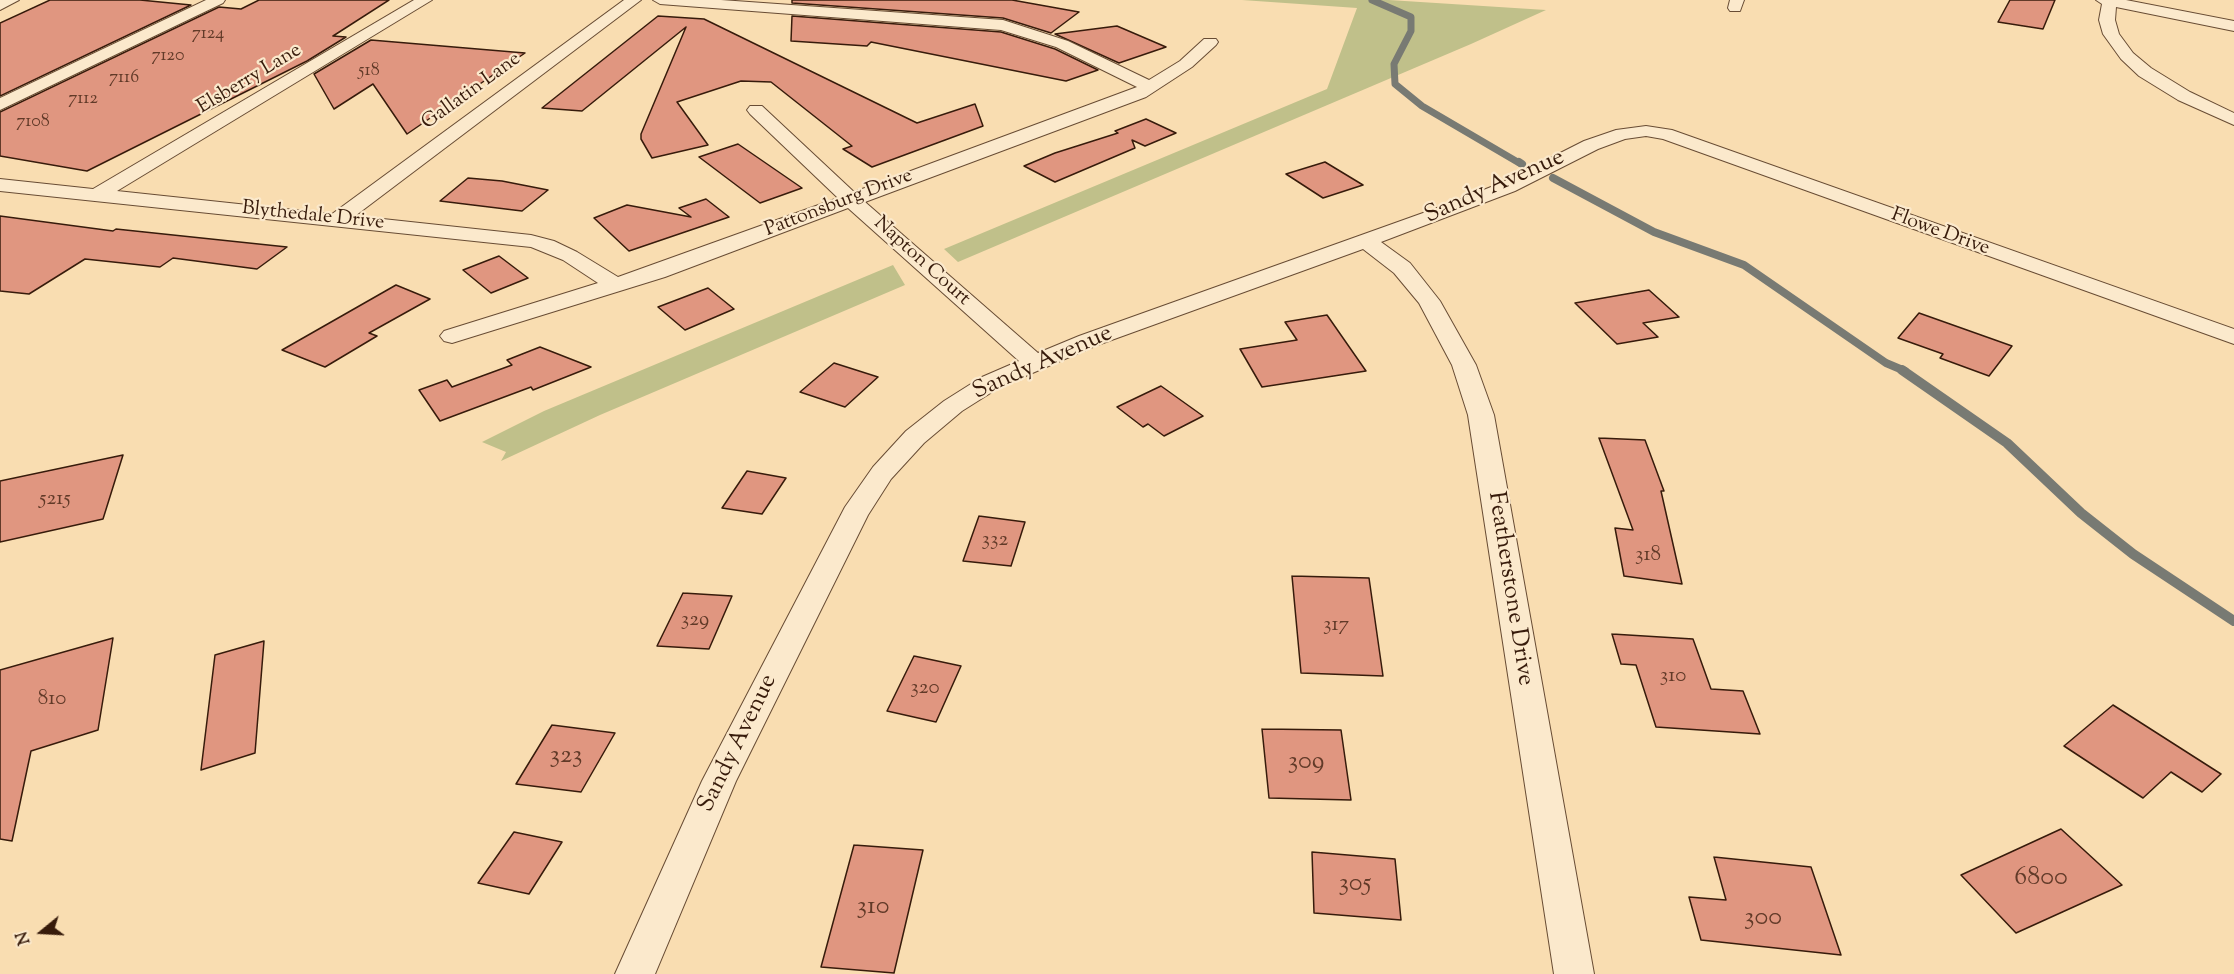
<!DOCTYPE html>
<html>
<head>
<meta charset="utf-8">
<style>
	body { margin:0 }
	#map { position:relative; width:2234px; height:974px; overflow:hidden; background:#f9ddb1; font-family:"Sorts Mill Goudy",serif }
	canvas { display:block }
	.north { position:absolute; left:12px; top:902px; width:60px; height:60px; -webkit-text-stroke:4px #fbe9cc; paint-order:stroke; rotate:252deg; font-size:16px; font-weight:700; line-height:24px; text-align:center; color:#371b0b }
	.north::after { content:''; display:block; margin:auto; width:21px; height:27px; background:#371b0b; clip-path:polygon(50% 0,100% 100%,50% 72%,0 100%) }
</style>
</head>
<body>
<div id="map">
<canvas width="2234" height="974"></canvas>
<div class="north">N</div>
</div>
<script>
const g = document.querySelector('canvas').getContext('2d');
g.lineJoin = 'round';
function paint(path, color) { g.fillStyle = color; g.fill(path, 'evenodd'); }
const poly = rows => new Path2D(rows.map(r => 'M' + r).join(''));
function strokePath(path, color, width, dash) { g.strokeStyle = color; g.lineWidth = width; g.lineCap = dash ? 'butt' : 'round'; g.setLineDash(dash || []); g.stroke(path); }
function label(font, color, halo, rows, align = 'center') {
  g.font = font + ' "Sorts Mill Goudy",serif'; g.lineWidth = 4.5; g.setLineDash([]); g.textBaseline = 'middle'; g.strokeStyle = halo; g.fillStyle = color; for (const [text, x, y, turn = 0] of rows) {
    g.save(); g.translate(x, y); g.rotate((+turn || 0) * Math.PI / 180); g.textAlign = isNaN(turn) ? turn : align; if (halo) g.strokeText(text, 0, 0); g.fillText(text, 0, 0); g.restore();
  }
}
paint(poly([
	[1242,0,1389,0,1546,10,1471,44,958,262,944,249,1327,89,1357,8],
	[893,265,905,285,600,415,501,461,506,452,482,442,544,411]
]), '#c0c08a');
strokePath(poly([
	[1372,0,1411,17,1411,31,1394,64,1395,84,1422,106,1521,164]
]), '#787a73', 7);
strokePath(poly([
	[1519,162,1522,164],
	[1553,178,1654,232,1744,265,1886,363,1905,371]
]), '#787a73', 8);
strokePath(poly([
	[1902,370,2007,443,2081,513,2133,554,2234,621]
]), '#787a73', 10);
const building = poly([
	[50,0,140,0,191,5,0,96,0,23,50,0],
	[259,0,389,0,333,36,346,37,307,61,87,171,0,156,0,112,219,7,241,9,259,0],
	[792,0,1012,0,1079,12,1051,33,1003,18,792,3,792,0],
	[2010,0,2055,0,2043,29,1998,22,2010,0],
	[658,16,704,19,917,123,975,104,983,126,872,167,843,149,852,146,771,82,741,81,677,102,708,145,652,158,641,139,641,134,686,27,582,111,542,108,658,16],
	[792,16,1001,32,1055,49,1098,70,1066,81,871,42,867,46,791,41,792,16],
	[1117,26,1166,47,1119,63,1055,34,1117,26],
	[371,40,525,53,407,134,373,84,334,109,314,74,371,40],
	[1146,119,1176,133,1145,146,1132,140,1135,148,1055,182,1024,166,1055,153,1118,133,1115,131,1146,119],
	[738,144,802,188,760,203,699,157,738,144],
	[1325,162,1363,185,1323,198,1286,174,1325,162],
	[468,178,502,181,548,190,522,211,440,201,468,178],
	[706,199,729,217,629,251,594,218,627,205,691,217,679,208,706,199],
	[0,216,113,231,116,229,287,247,257,269,173,258,160,267,85,259,29,294,0,291,0,216],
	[499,256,528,278,491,293,463,270,499,256],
	[396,285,430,299,369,333,377,336,325,367,282,350,396,285],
	[708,288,734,309,685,330,658,307,708,288],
	[1649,290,1679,317,1643,323,1658,337,1617,344,1575,303,1649,290],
	[1919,313,2012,346,1989,376,1940,358,1943,354,1898,338,1919,313],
	[1327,315,1366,371,1262,387,1240,349,1297,340,1285,322,1327,315],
	[540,347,591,367,533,390,531,387,440,421,419,390,447,380,452,387,512,365,507,360,540,347],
	[834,363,878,377,845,407,800,392,834,363],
	[1161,386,1203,416,1164,436,1148,424,1143,427,1117,407,1161,386],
	[1599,438,1645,440,1664,491,1661,491,1682,584,1624,576,1615,528,1633,530,1599,438],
	[123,455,103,519,0,542,0,481,123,455],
	[747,471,786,478,762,514,722,508,747,471],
	[979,516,1025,522,1011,566,963,561,979,516],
	[1292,576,1369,578,1383,676,1301,673,1292,576],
	[683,593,732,596,709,649,657,646,683,593],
	[1612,634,1693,639,1711,689,1743,691,1760,734,1656,727,1636,665,1621,664,1612,634],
	[113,638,98,730,31,751,12,841,0,839,0,670,113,638],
	[264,641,255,753,201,770,215,655,264,641],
	[914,656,961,666,936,722,887,711,914,656],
	[2113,705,2221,774,2202,792,2171,772,2143,798,2064,746,2113,705],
	[552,725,615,733,581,792,516,784,552,725],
	[1262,729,1341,730,1351,800,1269,798,1262,729],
	[2061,829,2122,885,2016,933,1961,875,2061,829],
	[514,832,562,842,529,894,478,883,514,832],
	[854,845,923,850,894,973,821,967,854,845],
	[1312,852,1395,859,1401,920,1314,913,1312,852],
	[1714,857,1811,867,1841,955,1701,940,1689,897,1726,900,1714,857]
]);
paint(building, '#e09680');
strokePath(building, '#371b0b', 1.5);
const street = poly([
	[0,0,19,0,0,10,0,0],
	[206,0,225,0,223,3,0,110,0,98,206,0],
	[414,0,432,0,117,191,332,214,624,0,641,0,355,216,531,235,554,241,577,252,618,277,838,198,750,114,747,110,750,106,762,106,854,192,1137,87,1056,47,1001,30,660,4,653,0,721,0,1003,20,1068,41,1149,80,1180,61,1204,39,1216,39,1218,42,1216,45,1192,67,1146,97,865,202,1038,353,1079,336,1451,203,1501,183,1584,141,1616,130,1646,126,1672,130,2234,329,2234,344,1663,139,1646,136,1625,139,1598,149,1515,191,1381,242,1410,263,1440,301,1476,365,1494,415,1594,974,1554,974,1468,415,1452,365,1419,303,1394,273,1363,249,1095,346,1000,387,962,411,924,443,891,479,868,515,736,781,655,974,615,974,702,781,845,507,873,467,906,431,944,401,982,377,1019,361,848,208,665,277,452,343,444,341,440,336,444,331,598,283,563,260,531,247,0,191,0,179,93,189,414,0],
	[1730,0,1744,0,1740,11,1730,11,1728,8,1730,0],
	[2096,0,2126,0,2234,21,2234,31,2116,7,2115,20,2119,34,2133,53,2151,68,2190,92,2234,113,2234,125,2178,100,2139,76,2121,59,2103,34,2099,20,2102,4,2096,0]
]);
strokePath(street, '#684c34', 2);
paint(street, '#fbe9cc');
label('18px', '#613a28', null, [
	["7124",208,35],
	["7120",168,57],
	["518",369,72],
	["7116",124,79],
	["7112",83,100],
	["7108",33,123]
]);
label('20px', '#371b0b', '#fbe9cc', [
	["Elsberry Lane",250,80,-31],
	["Gallatin Lane",472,92,-36],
	["Pattonsburg Drive",839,204,-21],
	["Blythedale Drive",313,217,6],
	["Flowe Drive",1940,233,20],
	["Napton Court",921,262,42]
]);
label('21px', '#613a28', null, [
	["5215",55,500],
	["332",995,541],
	["318",1648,556],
	["329",695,621],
	["317",1336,626],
	["310",1673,677],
	["320",925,689],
	["810",52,700]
]);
label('24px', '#371b0b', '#fbe9cc', [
	["Sandy Avenue",1495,188,-24],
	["Sandy Avenue",1043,364,-24],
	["Featherstone Drive",1509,589,81],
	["Sandy Avenue",739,744,-64]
]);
label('26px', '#613a28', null, [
	["323",566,758],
	["309",1306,764],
	["6800",2041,880],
	["305",1355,886],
	["310",873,909],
	["300",1763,920]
]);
</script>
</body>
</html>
